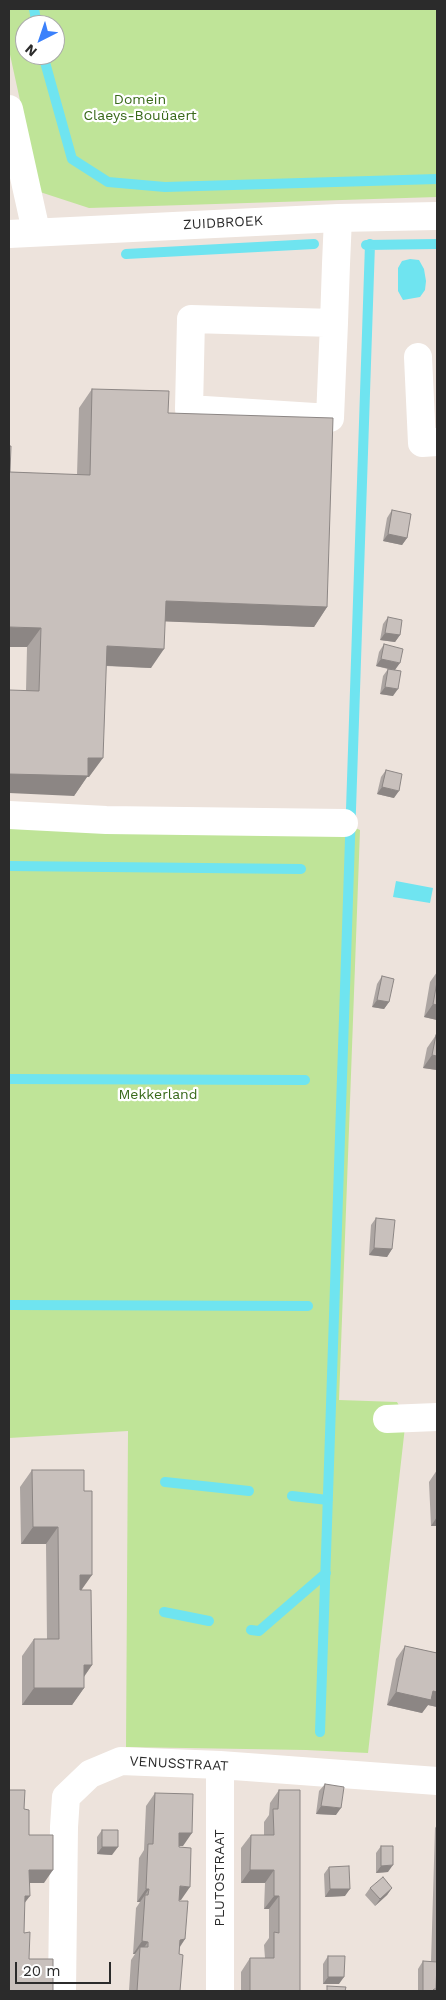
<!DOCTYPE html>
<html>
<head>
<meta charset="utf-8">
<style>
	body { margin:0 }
	#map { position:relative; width:446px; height:2000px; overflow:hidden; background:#ede3dc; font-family:"Work Sans",sans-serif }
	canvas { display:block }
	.frame { position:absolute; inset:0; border:10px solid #2b2b2b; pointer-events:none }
	.north { position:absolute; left:15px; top:15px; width:50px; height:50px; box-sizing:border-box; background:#fff; border:1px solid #aaa; border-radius:50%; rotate:221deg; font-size:14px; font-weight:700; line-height:20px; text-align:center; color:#2b2b2b }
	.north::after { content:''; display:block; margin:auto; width:18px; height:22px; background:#3b81fb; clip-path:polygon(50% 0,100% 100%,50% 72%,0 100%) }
	.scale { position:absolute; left:15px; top:1962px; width:96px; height:22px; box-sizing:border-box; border:2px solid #2b2b2b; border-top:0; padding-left:6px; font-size:15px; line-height:18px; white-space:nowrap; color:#2b2b2b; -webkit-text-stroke:4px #fff; paint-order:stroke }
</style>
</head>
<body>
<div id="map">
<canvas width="446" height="2000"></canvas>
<div class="frame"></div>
<div class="north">N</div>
<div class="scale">20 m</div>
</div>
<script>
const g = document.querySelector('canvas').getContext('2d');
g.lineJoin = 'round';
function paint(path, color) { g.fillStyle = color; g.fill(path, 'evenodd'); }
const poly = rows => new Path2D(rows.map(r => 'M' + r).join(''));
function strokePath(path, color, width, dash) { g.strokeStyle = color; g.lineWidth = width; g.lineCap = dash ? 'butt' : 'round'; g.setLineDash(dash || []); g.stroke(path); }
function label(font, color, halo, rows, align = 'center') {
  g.font = font + ' "Work Sans",sans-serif'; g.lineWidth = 4.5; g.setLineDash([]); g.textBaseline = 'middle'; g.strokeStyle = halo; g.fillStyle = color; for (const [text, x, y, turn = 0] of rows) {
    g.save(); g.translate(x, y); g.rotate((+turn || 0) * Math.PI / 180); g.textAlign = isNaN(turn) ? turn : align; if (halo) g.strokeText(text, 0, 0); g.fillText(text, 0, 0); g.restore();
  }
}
paint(poly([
	[9,9,437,9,437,197,89,208,40,192,9,50],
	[25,25,55,25,55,55,25,55],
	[9,815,344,823,360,830,339,1400,397,1402,406,1418,368,1753,306,1750,126,1747,128,1431,9,1438]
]), '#bfe498');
paint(poly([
	[410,259,419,260,424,269,426,281,425,290,420,297,403,300,398,291,398,268,402,261],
	[396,881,433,888,430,903,393,897]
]), '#6fe4f0');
strokePath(poly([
	[34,9,37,25],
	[43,55,72,159,108,182,165,187,437,179],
	[366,245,437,244],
	[126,254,314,244],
	[9,866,301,869],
	[9,1079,305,1080],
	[9,1305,308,1306],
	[165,1482,249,1491],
	[292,1496,328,1500],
	[164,1612,209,1621],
	[251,1630,259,1631,326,1573],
	[320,1732,370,244]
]), '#6fe4f0', 10);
strokePath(poly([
	[9,109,36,231],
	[9,234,338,218,437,216],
	[334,323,191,319,189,409,330,418,334,323,336,264,338,218],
	[418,357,422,443,437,442],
	[9,815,106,820,344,823],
	[387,1419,437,1417],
	[62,1991,64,1827,66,1797,90,1774,121,1761,220,1765,437,1781],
	[220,1991,220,1765]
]), '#fff', 28);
paint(poly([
	[92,389,168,413,327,607,314,627,165,621,151,668,106,666,89,777,87,777,74,796,26,691,27,647,10,472,77,475,79,408],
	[392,510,407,538,402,545,383,541,387,518],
	[388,617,400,635,395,642,380,640,383,624],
	[384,644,395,670,393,696,380,694,383,676,388,669,376,666,379,652],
	[386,770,394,798,377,794,381,777],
	[437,972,437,1020,424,1017,430,982],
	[382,976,389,1002,384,1009,372,1007,377,984],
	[436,1035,437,1070,423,1068,427,1048],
	[376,1218,392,1249,387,1257,369,1255,371,1225],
	[32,1470,84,1470,82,1590,92,1665,84,1677,84,1688,72,1705,22,1705,22,1656,34,1639,47,1639,46,1544,21,1544,20,1487],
	[437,1470,437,1526,431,1526,429,1482],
	[405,1646,437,1653,437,1707,428,1705,422,1713,387,1705,396,1659],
	[325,1784,336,1815,316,1814,319,1791],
	[279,1790,300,1991,241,1991,241,1972,250,1958,265,1958,264,1945,269,1938,269,1909,264,1909,265,1883,241,1883,241,1848,251,1835,264,1835,264,1822,269,1815,270,1803],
	[155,1793,183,1846,179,1846,181,1900,179,1900,185,1939,180,1947,179,1954,180,1991,129,1991,131,1960,135,1954,133,1954,136,1908,140,1902,137,1902,139,1858,144,1850,146,1806],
	[437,1825,437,1991,418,1991,418,1969,423,1961,431,1962,435,1828],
	[102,1830,112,1855,97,1854,97,1837],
	[381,1846,388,1872,376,1873,376,1853],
	[329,1867,345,1896,325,1897,324,1874],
	[370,1888,392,1888,387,1895,375,1906,365,1895],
	[328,1956,339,1984,323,1984,323,1964]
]), '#aca5a2');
paint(poly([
	[388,534,407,538,402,545,383,541],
	[166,601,327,607,314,627,153,621],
	[9,627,41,628,27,647,9,647],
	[385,633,400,635,395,642,380,640],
	[107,646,164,649,151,668,93,665],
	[381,659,400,663,395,670,376,666],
	[385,687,398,689,393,696,380,694],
	[88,758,103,758,89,777,87,777,74,796,9,793,9,774],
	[382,787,399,791,394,798,377,794],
	[377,1000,389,1002,384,1009,372,1007],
	[433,1004,437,1005,437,1020,424,1017],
	[432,1055,437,1056,437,1070,423,1068],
	[374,1248,392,1249,387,1257,369,1255],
	[437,1517,437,1526,431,1526],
	[33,1527,58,1527,46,1544,21,1544],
	[80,1575,92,1575,80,1592,68,1592],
	[84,1665,92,1665,80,1682],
	[34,1688,84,1688,72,1705,22,1705],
	[433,1691,437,1692,437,1707,428,1705,422,1713,387,1705,396,1692],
	[321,1806,341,1808,336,1815,316,1814],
	[179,1833,192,1833,183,1846,170,1846],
	[102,1847,118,1847,112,1855,97,1854],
	[393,1865,388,1872,376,1873,381,1866],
	[29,1870,53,1870,44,1883,20,1883],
	[250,1870,274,1870,265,1883,241,1883],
	[180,1886,190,1887,181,1900,171,1899],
	[392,1888,387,1895,375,1906,380,1899],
	[146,1889,149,1889,140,1902,137,1902],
	[330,1889,350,1889,345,1896,325,1897],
	[25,1896,30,1896,20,1909],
	[274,1896,279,1896,269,1909,264,1909],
	[185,1939,176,1952,180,1940],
	[142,1941,148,1942,140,1953,140,1947,135,1954,133,1954],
	[328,1977,344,1977,339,1984,323,1984]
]), '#8c8684');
const building = poly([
	[92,389,169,391,168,413,333,418,327,607,166,601,164,649,107,646,103,758,88,758,88,776,9,774,9,690,39,691,41,628,9,627,9,446,11,446,10,472,90,475,92,389],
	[392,510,411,514,407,538,388,534,392,510],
	[388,617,402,620,400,635,385,633,388,617],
	[384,644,403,649,400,663,381,659,384,644],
	[388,669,401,671,398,689,385,687,388,669],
	[386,770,402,774,399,791,382,787,386,770],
	[382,976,394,979,389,1002,377,1000,382,976],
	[437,982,437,1005,433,1004,437,982],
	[436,1035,437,1035,437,1056,432,1055,436,1035],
	[376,1218,395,1220,392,1249,374,1248,376,1218],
	[32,1470,84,1470,84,1491,92,1491,92,1575,80,1575,80,1590,91,1590,92,1665,84,1665,84,1688,34,1688,34,1639,59,1639,58,1527,33,1527,32,1470],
	[405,1646,437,1653,437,1692,433,1691,431,1700,396,1692,405,1646],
	[325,1784,344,1787,341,1808,321,1806,325,1784],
	[9,1790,25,1790,24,1809,29,1810,29,1835,53,1835,53,1870,29,1870,30,1896,25,1896,24,1933,30,1932,29,1959,53,1959,53,1991,9,1991,9,1790],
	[279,1790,300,1790,300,1991,250,1991,250,1958,274,1958,274,1932,279,1933,279,1896,274,1896,274,1870,250,1870,251,1835,274,1835,273,1809,278,1809,279,1790],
	[155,1793,193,1794,192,1833,179,1833,179,1847,191,1848,190,1887,180,1886,179,1901,188,1901,185,1939,180,1940,179,1954,183,1955,180,1991,137,1991,140,1947,148,1947,148,1942,142,1941,145,1895,148,1895,149,1889,146,1889,148,1844,153,1844,155,1793],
	[102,1830,118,1830,118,1847,102,1847,102,1830],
	[381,1846,393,1846,393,1865,381,1866,381,1846],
	[349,1866,350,1889,330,1889,329,1867,349,1866],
	[383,1877,392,1888,380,1899,370,1888,383,1877],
	[328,1956,345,1956,344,1977,328,1977,328,1956],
	[423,1961,437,1962,436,1989,434,1989,432,1991,423,1991,423,1961],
	[327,1986,346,1987,345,1991,327,1991,327,1986]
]);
paint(building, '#c8c0bc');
strokePath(building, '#8c8684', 1);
label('14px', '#386919', '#fff', [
	["Domein",140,100],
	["Claeys-Bouüaert",140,116],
	["Mekkerland",158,1095]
]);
label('14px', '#2b2b2b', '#fff', [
	["ZUIDBROEK",223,223,-3],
	["VENUSSTRAAT",179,1764,3],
	["PLUTOSTRAAT",220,1878,-90]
]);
</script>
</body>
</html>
